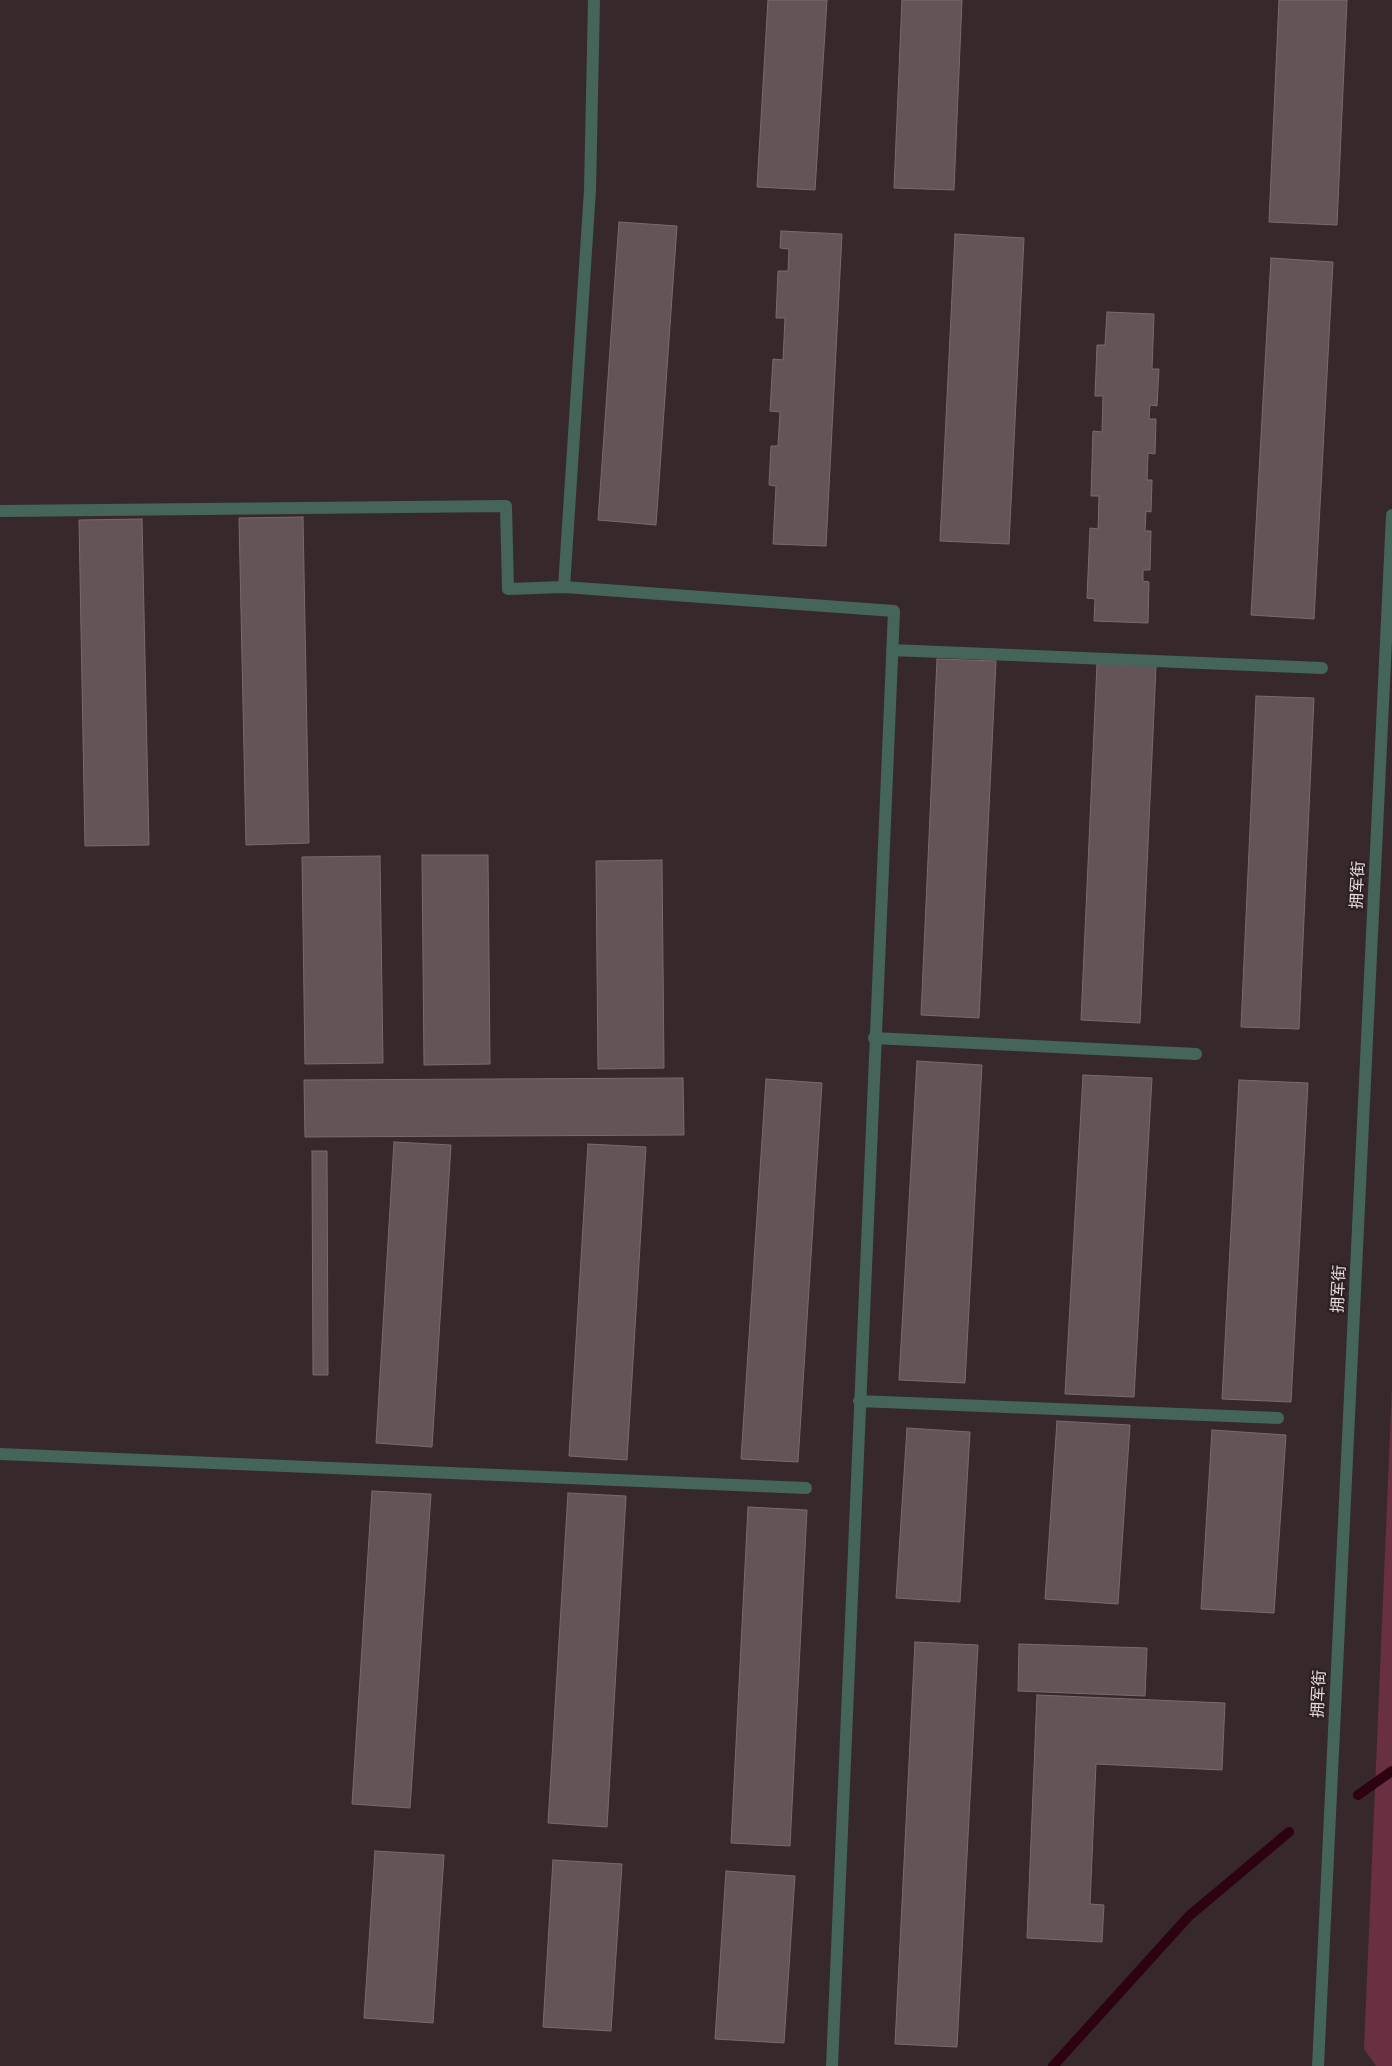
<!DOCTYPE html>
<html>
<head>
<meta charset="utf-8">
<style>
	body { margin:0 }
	canvas { display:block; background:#36282b }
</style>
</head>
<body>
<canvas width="1392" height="2066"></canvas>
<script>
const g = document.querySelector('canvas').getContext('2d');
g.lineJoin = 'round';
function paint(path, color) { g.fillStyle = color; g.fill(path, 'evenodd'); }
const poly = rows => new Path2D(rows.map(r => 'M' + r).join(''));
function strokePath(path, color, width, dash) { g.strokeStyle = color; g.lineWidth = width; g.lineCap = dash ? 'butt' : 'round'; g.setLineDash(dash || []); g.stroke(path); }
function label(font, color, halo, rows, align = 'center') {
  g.font = font + ' Cabin,"Noto Sans SC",sans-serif'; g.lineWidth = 4.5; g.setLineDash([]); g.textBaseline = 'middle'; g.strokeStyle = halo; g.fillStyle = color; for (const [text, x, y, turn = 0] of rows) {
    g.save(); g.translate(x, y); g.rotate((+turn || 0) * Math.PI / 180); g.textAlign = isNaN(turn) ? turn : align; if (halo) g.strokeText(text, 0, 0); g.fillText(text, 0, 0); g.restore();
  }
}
paint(poly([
	[1392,1386,1392,2066,1376,2066,1364,2049]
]), '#683040');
strokePath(poly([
	[1358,1795,1392,1771],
	[1053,2066,1189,1916,1289,1832]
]), '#2d0211', 10);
const building = poly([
	[768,0,827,0,815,190,757,187,768,0],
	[902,0,962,0,954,190,894,188,902,0],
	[1279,0,1347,0,1337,225,1269,222,1279,0],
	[619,222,677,226,656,525,598,520,619,222],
	[781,231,842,234,826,546,773,544,776,486,769,485,771,446,778,446,780,412,770,411,773,359,783,360,785,318,776,318,778,271,788,271,789,249,780,248,781,231],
	[955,234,1024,238,1009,544,940,541,955,234],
	[1271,258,1333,262,1314,619,1251,615,1271,258],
	[1107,312,1154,314,1152,369,1159,369,1157,406,1150,405,1149,419,1156,419,1155,454,1148,453,1147,480,1152,480,1151,512,1146,511,1145,531,1151,531,1150,570,1143,570,1143,581,1149,582,1148,623,1094,621,1095,599,1087,598,1090,528,1098,529,1099,496,1091,496,1093,431,1102,432,1103,396,1095,396,1097,345,1105,345,1107,312],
	[303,517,309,843,246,845,239,518,303,517],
	[142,519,149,845,85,846,79,520,142,519],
	[937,659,996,661,979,1018,921,1015,937,659],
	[1097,664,1156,666,1140,1023,1081,1020,1097,664],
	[1256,696,1314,698,1299,1029,1241,1027,1256,696],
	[422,855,488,855,490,1064,424,1065,422,855],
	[380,856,383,1063,305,1064,302,857,380,856],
	[662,860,664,1068,598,1069,596,861,662,860],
	[917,1061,982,1065,965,1383,899,1380,917,1061],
	[1083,1075,1152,1078,1134,1397,1065,1394,1083,1075],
	[683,1078,684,1135,305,1137,304,1080,683,1078],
	[766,1079,822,1083,798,1462,741,1459,766,1079],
	[1239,1080,1308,1083,1291,1402,1222,1399,1239,1080],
	[394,1142,451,1145,432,1447,376,1443,394,1142],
	[588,1144,646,1147,627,1460,569,1456,588,1144],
	[312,1151,327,1151,328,1375,313,1375,312,1151],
	[1057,1421,1130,1425,1118,1604,1045,1599,1057,1421],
	[907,1428,970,1432,960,1602,896,1598,907,1428],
	[1212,1430,1286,1435,1274,1613,1201,1609,1212,1430],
	[372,1491,431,1494,410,1808,352,1804,372,1491],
	[568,1493,626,1496,607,1827,548,1823,568,1493],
	[748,1507,807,1510,790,1846,731,1843,748,1507],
	[915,1642,978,1645,957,2047,895,2044,915,1642],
	[1019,1644,1147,1648,1145,1696,1018,1691,1019,1644],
	[1037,1695,1225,1703,1222,1770,1096,1764,1090,1904,1104,1905,1102,1942,1027,1938,1037,1695],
	[375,1851,444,1855,433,2023,364,2018,375,1851],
	[553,1860,622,1864,611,2031,543,2027,553,1860],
	[726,1871,795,1876,784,2043,715,2039,726,1871]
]);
paint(building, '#645457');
strokePath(building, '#7a6a6d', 1);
strokePath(poly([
	[0,511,506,506,508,589,564,587,894,611,832,2066],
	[564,587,590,190,594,0],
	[892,650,1322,668],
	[874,1038,1196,1054],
	[859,1401,1278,1418],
	[0,1454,806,1488],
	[1318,2066,1392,515]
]), '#45645a', 12);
label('16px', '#e6dddf', '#2c1e21', [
	["拥军街",1358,885,-87],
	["拥军街",1339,1289,-87],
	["拥军街",1319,1694,-87]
]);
</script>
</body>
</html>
